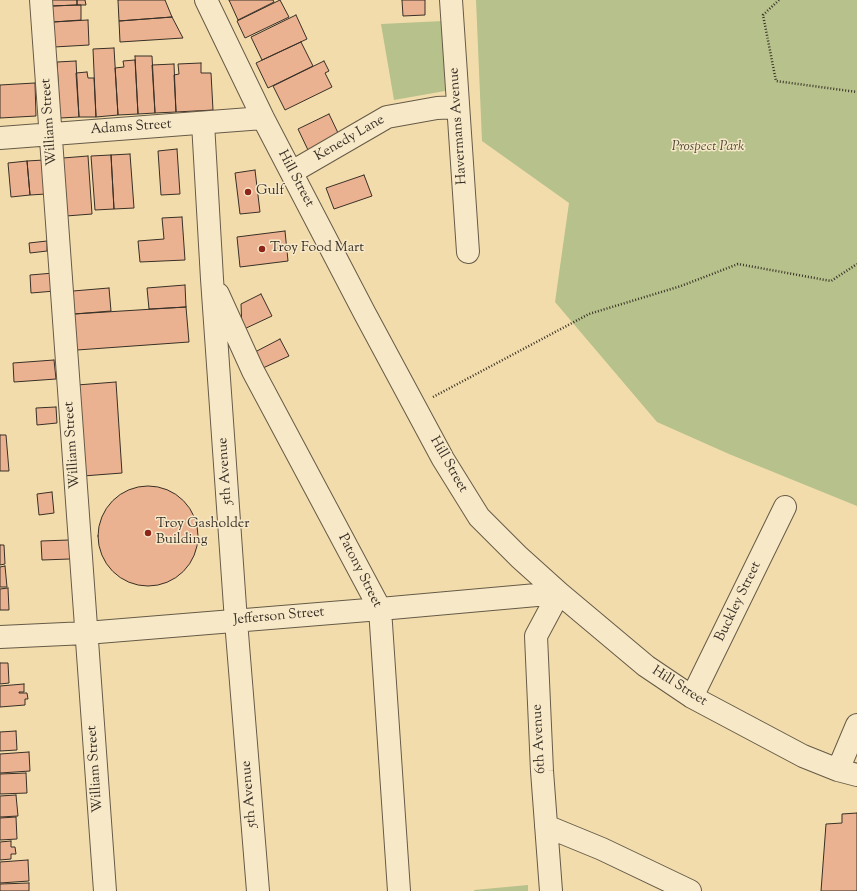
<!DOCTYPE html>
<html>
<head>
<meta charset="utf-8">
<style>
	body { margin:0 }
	canvas { display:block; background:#f2dcab }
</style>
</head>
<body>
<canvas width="857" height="891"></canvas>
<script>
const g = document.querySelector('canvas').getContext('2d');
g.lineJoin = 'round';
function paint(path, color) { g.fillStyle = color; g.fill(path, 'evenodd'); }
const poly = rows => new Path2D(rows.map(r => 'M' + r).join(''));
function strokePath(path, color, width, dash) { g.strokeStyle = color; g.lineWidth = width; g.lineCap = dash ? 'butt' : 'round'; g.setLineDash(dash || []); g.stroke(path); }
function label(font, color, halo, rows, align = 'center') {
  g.font = font + ' "Sorts Mill Goudy",serif'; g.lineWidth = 3; g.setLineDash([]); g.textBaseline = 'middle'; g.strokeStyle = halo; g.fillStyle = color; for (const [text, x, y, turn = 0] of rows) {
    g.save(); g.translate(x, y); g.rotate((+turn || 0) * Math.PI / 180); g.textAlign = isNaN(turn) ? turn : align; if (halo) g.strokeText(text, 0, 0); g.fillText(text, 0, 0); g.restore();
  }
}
paint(poly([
	[476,0,857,0,857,506,729,454,657,422,555,302,569,203,482,141],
	[443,21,445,91,394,100,381,24],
	[528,885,528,891,474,891,474,890]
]), '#b7c18c');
const building = poly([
	[52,0,77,0,77,5,52,6,52,0],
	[77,0,85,0,86,5,77,5,77,0],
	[118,0,165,0,172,17,119,21,118,0],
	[229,0,273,0,274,2,238,20,229,0],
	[280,0,289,17,245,38,237,21,280,0],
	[402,0,425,0,425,15,403,16,402,0],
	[77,5,81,5,81,20,53,22,52,6,77,5],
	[296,15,307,39,262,60,251,37,296,15],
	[172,17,183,38,120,42,119,21,172,17],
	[88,20,89,45,54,47,53,22,88,20],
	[301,42,313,66,268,88,256,63,301,42],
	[114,48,118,115,96,117,93,49,114,48],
	[135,56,152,56,155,113,138,114,135,56],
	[135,60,138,114,118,115,115,68,124,67,123,61,135,60],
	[76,61,79,117,60,118,57,62,76,61],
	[324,61,329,71,325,73,332,87,285,110,273,86,324,61],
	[201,63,201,73,211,73,213,110,176,112,174,75,179,74,178,64,201,63],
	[174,64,176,112,155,113,152,65,174,64],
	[87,72,88,78,94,78,96,117,79,117,76,73,87,72],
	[35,83,36,116,0,118,0,85,35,83],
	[329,114,339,135,308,150,298,129,329,114],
	[177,149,180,194,161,195,158,151,177,149],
	[130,154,134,208,114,209,111,155,130,154],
	[111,155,114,209,95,210,91,156,111,155],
	[88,156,92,214,66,216,63,158,88,156],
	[44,160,46,194,30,195,27,161,44,160],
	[27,161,30,195,11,197,8,163,27,161],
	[255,170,260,212,240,214,235,173,255,170],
	[364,175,372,196,334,209,326,188,364,175],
	[182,217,185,260,140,262,138,241,164,239,162,218,182,217],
	[285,231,288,261,240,267,237,237,285,231],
	[47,241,47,251,30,253,29,243,47,241],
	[54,273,55,291,31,293,30,275,54,273],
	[185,285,186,307,149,309,147,288,185,285],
	[109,288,111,311,74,314,73,291,109,288],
	[261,294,272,316,242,330,241,304,261,294],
	[186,307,189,342,77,350,74,314,186,307],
	[280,339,289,356,263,368,255,352,280,339],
	[54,360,56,379,14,382,13,363,54,360],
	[116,382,122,473,83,476,77,385,116,382],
	[56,407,57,423,37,425,36,408,56,407],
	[0,435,6,435,9,471,0,471,0,435],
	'98 536a50 50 0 1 1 100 0a50 50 0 1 1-100 0Z',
	[52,492,54,513,39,515,37,494,52,492],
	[69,540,70,559,42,560,41,541,69,540],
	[0,545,4,545,5,564,0,565,0,545],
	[5,566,7,587,0,587,0,567,5,566],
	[8,588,9,610,0,610,0,589,8,588],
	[0,663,8,663,9,683,0,684,0,663],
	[24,684,24,692,19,692,19,693,27,693,28,699,25,699,25,705,0,707,0,686,24,684],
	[16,731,17,750,0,751,0,732,16,731],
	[29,752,30,771,0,773,0,754,29,752],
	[26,773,27,793,0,794,0,774,26,773],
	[16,795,18,816,0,817,0,796,16,795],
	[857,813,857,891,821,891,826,824,842,823,842,814,857,813],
	[16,817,17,839,0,840,0,818,16,817],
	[11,841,11,847,15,847,16,854,11,854,11,859,0,860,0,842,11,841],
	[28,860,29,881,0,883,0,862,28,860],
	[29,883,29,891,0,891,0,884,29,883]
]);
paint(building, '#ebb291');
strokePath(building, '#383026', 1);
const minor = poly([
	[41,0,105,891],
	[206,0,263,118,364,312,443,459,479,517,519,557,559,593,646,666,692,697,803,756,838,770,857,775],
	[451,0,468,252],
	[203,123,212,279,236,621,258,891],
	[0,138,263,118],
	[292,172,387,117,437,108,458,107],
	[218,294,253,371,380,609,399,891],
	[0,637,86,633,380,609,559,593],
	[692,697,785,507],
	[838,770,857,725],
	[546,826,602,849,690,891],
	[551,891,542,771,536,636,559,593]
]);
strokePath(minor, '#665b47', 24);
strokePath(poly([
	[779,0,763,15,776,81,857,92],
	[433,397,589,314,681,286,738,264,831,281,857,264]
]), '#383026', 2.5, [1, 2]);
strokePath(minor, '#f7e8c8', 22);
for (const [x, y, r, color] of [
	[248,192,4,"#8f2418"],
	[262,249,4,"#8f2418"],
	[148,533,4,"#8f2418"]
]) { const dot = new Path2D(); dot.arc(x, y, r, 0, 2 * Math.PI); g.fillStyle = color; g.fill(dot); strokePath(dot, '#f7e8c8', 1.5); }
label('14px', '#383026', '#f7e8c8', [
	["William Street",50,122,-94],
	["Havermans Avenue",459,126,-94],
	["Adams Street",131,128,-4],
	["Kenedy Lane",350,139,-30],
	["Hill Street",295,179,62],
	["William Street",73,445,-94],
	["Hill Street",448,465,60],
	["5th Avenue",226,471,-94],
	["Patony Street",359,571,63],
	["Buckley Street",739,602,-64],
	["Jefferson Street",279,617,-5],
	["Hill Street",679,687,32],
	["6th Avenue",540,739,-93],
	["William Street",96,769,-94],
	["5th Avenue",250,794,-95]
]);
label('italic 14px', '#514d3a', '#f7e8c8', [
	["Prospect Park",708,148]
]);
label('14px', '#383026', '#f7e8c8', [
	["Gulf",256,192],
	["Troy Food Mart",270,249],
	["Troy Gasholder",156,525],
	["Building",156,541]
], 'left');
</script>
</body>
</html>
